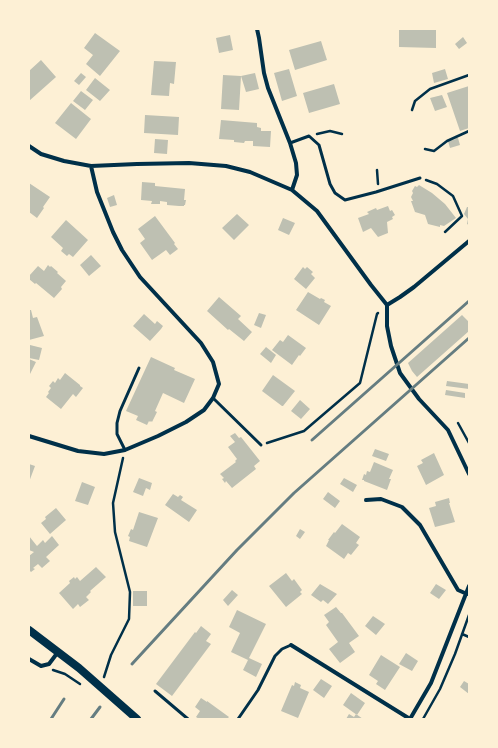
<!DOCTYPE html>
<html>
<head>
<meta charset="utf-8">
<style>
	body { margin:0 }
	#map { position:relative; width:498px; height:748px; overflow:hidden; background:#fdf0d5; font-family:"DejaVu Sans",sans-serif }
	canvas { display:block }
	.frame { position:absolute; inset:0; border:30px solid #fdf0d5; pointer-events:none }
</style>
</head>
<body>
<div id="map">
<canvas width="498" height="748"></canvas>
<div class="frame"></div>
</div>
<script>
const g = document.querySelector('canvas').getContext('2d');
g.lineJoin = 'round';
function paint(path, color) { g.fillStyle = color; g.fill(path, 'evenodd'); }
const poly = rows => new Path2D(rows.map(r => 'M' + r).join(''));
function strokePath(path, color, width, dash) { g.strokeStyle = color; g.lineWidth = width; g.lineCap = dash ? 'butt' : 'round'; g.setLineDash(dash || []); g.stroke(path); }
paint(poly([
	[399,29,436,29,436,48,399,47],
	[95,33,120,51,100,76,86,64,93,55,84,48],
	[230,35,233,50,219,53,216,38],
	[463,37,467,43,459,49,455,44],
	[321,41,327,60,295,70,289,50],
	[41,60,56,77,29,101,29,71],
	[154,61,176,62,174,84,170,83,169,96,151,95],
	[289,69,297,96,282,101,274,73],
	[445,69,448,79,434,83,432,73],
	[81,73,86,77,79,85,74,81],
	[255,73,259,89,246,92,241,76],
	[223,75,241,76,239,110,221,109],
	[95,78,110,90,100,101,86,90],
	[334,84,340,104,309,113,303,93],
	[469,86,469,128,460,131,447,93],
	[81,91,93,100,85,110,73,101],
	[442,95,447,107,435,111,430,98],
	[71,103,91,119,76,139,55,123],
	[145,115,179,117,178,135,144,133],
	[221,120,257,123,257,127,261,128,261,131,271,131,270,147,253,146,253,141,245,141,244,143,234,142,234,140,219,139],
	[455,138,458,138,460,145,450,148,448,141,456,139],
	[155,139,168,140,167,154,154,153],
	[142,182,155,183,155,186,185,189,184,200,186,200,185,205,184,205,184,206,179,206,167,205,167,202,160,201,160,204,151,204,152,201,141,200],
	[29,183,50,197,43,207,44,208,37,218,29,212],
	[419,185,432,193,445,204,456,218,444,226,440,225,440,227,428,224,425,215,415,212,411,201,413,201,411,197,413,193,412,191,415,186,417,187],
	[114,195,117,205,110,207,107,198],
	[388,206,390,211,392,210,395,215,392,217,393,219,387,222,388,233,378,237,371,228,363,232,358,218,369,214,367,212,376,208,377,210],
	[467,207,469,207,469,225,467,224,468,219,464,214],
	[237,214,249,225,234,240,222,228],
	[155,216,175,243,174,244,178,249,170,255,166,250,152,260,140,243,145,239,138,229],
	[283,218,295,223,289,235,278,230],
	[66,220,88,240,73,257,69,254,67,256,61,251,63,248,51,237],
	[91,255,101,266,89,276,80,265],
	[48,265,50,267,51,266,58,272,57,273,66,281,61,287,62,289,54,298,36,283,35,284,29,279,29,276,38,266,44,271],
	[303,267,305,269,307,267,313,272,311,274,315,278,306,289,294,279],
	[308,292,320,299,321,298,325,300,324,302,331,306,319,325,296,310],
	[219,297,241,316,238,319,252,332,244,341,229,329,228,330,207,311],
	[29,310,31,310,33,318,37,317,44,336,29,340],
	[259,313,266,315,261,328,254,325],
	[144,314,155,324,157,321,163,326,161,329,150,341,133,326],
	[462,315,469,322,469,331,417,377,412,371,408,363],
	[288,335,306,348,300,356,299,355,292,365,272,350,280,340,283,342],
	[30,345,42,348,39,360,29,358],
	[266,347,276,355,271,363,260,354],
	[151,357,175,368,174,370,195,379,184,403,163,393,155,411,157,412,152,422,151,421,150,422,149,421,147,425,136,420,138,416,126,411],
	[29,359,36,362,30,374,29,374],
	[65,373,80,385,80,386,83,388,76,397,73,394,61,409,46,397,49,393,48,392,51,388,49,386,53,381,55,383,58,378,60,380],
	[273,375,295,391,283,406,282,406,262,391],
	[447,381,469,384,469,389,446,386],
	[446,390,465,393,465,398,445,395],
	[300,400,310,409,301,419,291,411],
	[235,433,239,438,241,437,260,461,254,466,256,469,232,488,226,481,225,483,222,479,224,478,220,474,236,462,235,461,237,459,228,447,235,442,230,436],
	[375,449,389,454,386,461,372,456],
	[434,453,444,475,426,485,417,466,423,463,421,460],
	[374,462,393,470,389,479,391,479,387,490,364,481,364,480,362,480,364,474,366,475,367,471,370,472],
	[29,464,35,466,29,482],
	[139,478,152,483,150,490,146,488,143,496,133,492],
	[344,478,357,485,353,492,340,484],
	[82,482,95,487,88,505,75,501],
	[328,492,340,501,335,508,323,499],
	[173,494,178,497,180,495,183,497,181,500,197,510,189,522,165,505],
	[449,498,450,503,449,503,455,522,435,527,429,508,436,506,435,502],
	[56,508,66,520,50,534,41,523,46,519,45,517],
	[139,512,158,518,147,547,129,541,130,537,128,536,131,529,133,530],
	[342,524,360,537,356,543,359,545,351,555,348,553,344,559,326,546,329,540,328,540,334,532,335,533],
	[300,529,305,532,300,539,296,536],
	[29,536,37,546,43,540,45,543,52,536,59,545,46,557,50,561,42,568,38,564,33,568,35,569,31,572,30,571,29,572,29,556,34,552,29,550],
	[96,567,106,577,90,591,91,592,86,597,89,600,80,607,78,604,73,609,59,593,70,583,69,581,74,577,75,579,77,577,80,581],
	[286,573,292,581,294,579,302,590,300,592,302,594,286,607,269,586],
	[320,584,337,594,328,604,323,600,321,602,311,595],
	[436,584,446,590,439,599,430,593],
	[232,590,238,595,228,606,223,600],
	[133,591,147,591,147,606,133,606],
	[336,607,341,613,342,613,359,636,349,643,355,652,340,663,329,649,338,642,326,625,329,622,324,615],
	[237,610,266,624,249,658,262,664,256,677,243,670,248,660,231,652,240,633,229,627],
	[373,616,385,624,376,635,365,626],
	[201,626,211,634,206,641,211,644,172,696,156,684,195,632,196,633],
	[406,653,418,661,412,671,399,664],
	[381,655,400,667,385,690,376,684,378,681,369,675],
	[321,679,332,686,324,698,313,690],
	[464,681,469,684,469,694,460,687],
	[295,682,301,685,300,688,309,692,298,718,281,711,292,685,294,686],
	[351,693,365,703,357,715,343,705],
	[201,698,207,702,207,701,229,717,227,719,199,719,196,717,200,711,195,707],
	[349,714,354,717,356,714,363,719,346,719]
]), '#bec0b2');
strokePath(poly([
	[412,110,415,101,430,89,469,75],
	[317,134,330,131,342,134],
	[425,149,434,151,447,141,469,131],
	[377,170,378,184],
	[426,180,437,184,453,196,462,216,445,232],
	[458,423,469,443],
	[267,443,304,431,360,383,377,314,378,313],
	[462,634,469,637],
	[53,670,65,674,80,684],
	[104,677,111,655,129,619,130,592,115,532,113,503,123,458],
	[423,719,440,689,455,654,469,615]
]), '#003049', 2.5);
strokePath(poly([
	[290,143,309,136,319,145,330,184,335,193,345,200,376,192,420,178],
	[213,398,261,445],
	[125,450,117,434,117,423,120,411,139,368],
	[155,691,188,719],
	[238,719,258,690,275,656,282,649,291,645]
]), '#003049', 3);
strokePath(poly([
	[257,29,259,38,264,73,268,88,290,143,296,163,297,175,292,190],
	[29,146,41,154,64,161,91,166,137,164,189,163,226,166,250,172,292,190,317,211,371,285,387,305,387,326,391,346,400,373,419,399,448,430,469,474],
	[387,305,400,297,414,287,469,241],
	[29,436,78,451,104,454,125,450,158,436,186,422,204,410,213,398,219,384,213,362,201,343,140,277,122,250,113,232,97,192,91,166],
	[366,500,381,499,402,507,420,525,458,590,467,594],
	[291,645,410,719],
	[29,659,41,666,49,664,58,652],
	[410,719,431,683,469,586]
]), '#003049', 4);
strokePath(poly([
	[29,630,79,668,137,719]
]), '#003049', 8);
strokePath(poly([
	[312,440,469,301],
	[132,664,237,550,294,493,469,338],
	[51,719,64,699],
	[91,719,100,707]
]), '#657d81', 3);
</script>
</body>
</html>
